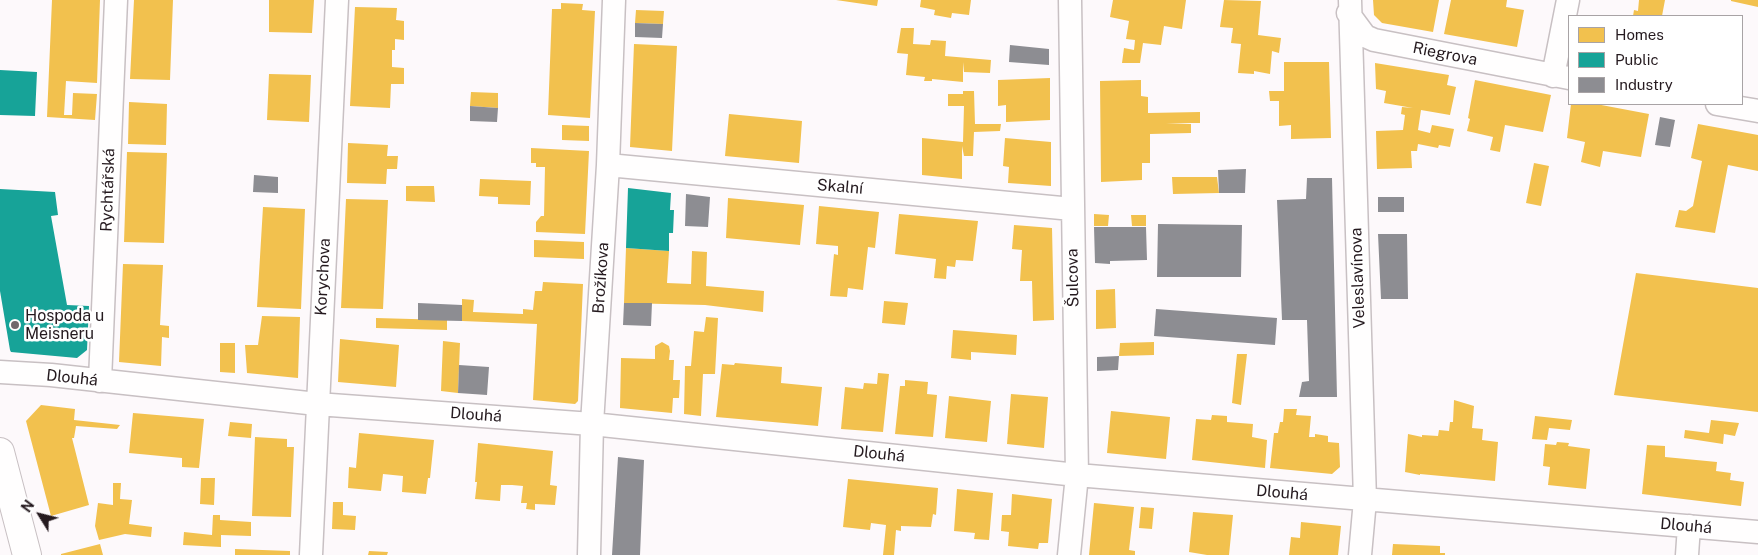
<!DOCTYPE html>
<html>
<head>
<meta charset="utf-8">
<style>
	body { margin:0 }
	#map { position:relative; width:1758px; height:555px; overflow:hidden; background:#fdf9fb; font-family:"Public Sans",sans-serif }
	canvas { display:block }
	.legend { position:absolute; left:1568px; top:15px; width:175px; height:90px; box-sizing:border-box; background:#fff; border:1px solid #a8a3a5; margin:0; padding:6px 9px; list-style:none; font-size:15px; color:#251a1f }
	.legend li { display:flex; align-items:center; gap:10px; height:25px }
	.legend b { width:25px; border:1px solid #a8a3a5 }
	.north { position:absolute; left:15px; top:490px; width:50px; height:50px; -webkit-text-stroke:4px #fff; paint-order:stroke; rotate:306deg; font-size:14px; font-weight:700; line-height:20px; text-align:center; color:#251a1f }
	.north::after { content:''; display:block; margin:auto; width:18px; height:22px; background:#251a1f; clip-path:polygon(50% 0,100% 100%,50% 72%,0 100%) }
</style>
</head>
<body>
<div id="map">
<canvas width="1758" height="555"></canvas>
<ul class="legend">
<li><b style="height:14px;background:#f2c14e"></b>Homes</li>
<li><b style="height:14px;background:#17a398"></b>Public</li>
<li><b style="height:14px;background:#8d8d92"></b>Industry</li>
</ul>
<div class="north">N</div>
</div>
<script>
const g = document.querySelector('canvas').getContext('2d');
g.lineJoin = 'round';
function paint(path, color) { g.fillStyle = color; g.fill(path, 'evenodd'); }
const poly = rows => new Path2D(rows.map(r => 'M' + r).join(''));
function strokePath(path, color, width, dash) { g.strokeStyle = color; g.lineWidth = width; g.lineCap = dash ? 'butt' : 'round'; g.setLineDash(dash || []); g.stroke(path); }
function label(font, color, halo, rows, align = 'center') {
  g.font = font + ' "Public Sans",sans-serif'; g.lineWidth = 5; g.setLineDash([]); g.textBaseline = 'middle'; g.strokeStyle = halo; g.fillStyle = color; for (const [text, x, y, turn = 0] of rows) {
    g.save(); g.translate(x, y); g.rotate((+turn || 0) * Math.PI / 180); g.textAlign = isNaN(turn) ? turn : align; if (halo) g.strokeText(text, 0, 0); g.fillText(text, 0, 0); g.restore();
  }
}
paint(poly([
	[52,0,100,0,97,83,66,81,64,115,72,115,73,93,97,94,95,120,47,117],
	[134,0,173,0,170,80,130,79],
	[269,0,314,0,312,33,269,32],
	[836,0,878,0,877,6],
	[921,0,971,0,969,15,952,13,951,18,934,15,935,10,920,7],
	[1113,0,1186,0,1182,29,1164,26,1161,45,1143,43,1140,63,1122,63,1124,48,1134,50,1135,40,1126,39,1129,21,1110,17],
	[1224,0,1261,1,1258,35,1281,38,1279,53,1272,51,1270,74,1254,71,1254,74,1238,73,1241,44,1231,43,1233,28,1220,27],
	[1373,0,1439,0,1433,32,1382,23,1374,15],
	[1451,0,1507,0,1506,7,1524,10,1517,47,1444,34],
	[1639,0,1665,0,1662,16,1633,16,1634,10,1638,11],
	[1731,0,1758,0,1758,7,1731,1],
	[561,3,583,4,582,10,595,11,590,118,548,115,552,9,561,9],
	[355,7,397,8,396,20,404,21,404,40,395,39,395,50,392,50,392,67,404,68,404,84,391,84,390,108,350,106],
	[636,10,664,11,663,24,635,23],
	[901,28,914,28,913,44,930,45,931,40,946,41,945,56,991,60,990,73,964,72,963,62,963,82,932,79,932,81,924,81,925,77,906,75,908,54,897,53],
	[634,44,677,46,672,151,630,147],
	[1284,62,1329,62,1331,138,1291,139,1291,125,1279,126,1279,101,1270,101,1269,91,1284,91],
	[1375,63,1449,75,1447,85,1456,87,1450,115,1421,110,1418,130,1430,133,1432,125,1454,129,1450,147,1439,145,1438,148,1418,144,1417,151,1411,151,1412,168,1377,169,1376,131,1403,130,1405,115,1401,114,1402,107,1413,108,1384,103,1386,91,1376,89],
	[269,74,311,75,309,122,267,120],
	[1050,78,1050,120,1006,122,1006,105,998,106,998,80],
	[1141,80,1141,96,1148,97,1148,113,1200,112,1200,123,1166,123,1191,124,1191,133,1150,134,1150,163,1142,163,1142,180,1101,182,1100,81],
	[1475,80,1551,95,1543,132,1505,125,1500,152,1490,150,1493,137,1467,131,1470,119,1468,118],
	[963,91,974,91,975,124,1001,124,1000,131,974,132,973,156,964,156,962,146,962,179,922,175,922,138,963,142,964,106,948,106,948,94,963,94],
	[471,92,498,93,498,108,470,106],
	[129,102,167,104,166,145,128,144],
	[1571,104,1596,104,1649,114,1641,157,1603,151,1600,167,1581,162,1585,142,1567,138],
	[729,114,802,121,799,163,725,156],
	[1698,124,1758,135,1758,171,1728,165,1715,233,1675,227,1679,210,1686,211,1693,206,1702,161,1691,158],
	[562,125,589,126,589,141,562,140],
	[1005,138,1051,142,1051,186,1008,183,1009,167,1003,166],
	[348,143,388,145,387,156,398,156,397,169,387,169,386,184,347,183],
	[531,148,589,151,585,234,536,232,536,222,541,216,544,216,545,167,536,167,536,163,531,163],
	[127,152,167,153,164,243,124,242],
	[1534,163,1549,166,1541,206,1526,203],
	[1172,177,1217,177,1219,193,1173,194],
	[480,179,531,181,530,205,498,204,498,197,479,196],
	[406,186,434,186,435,202,406,201],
	[728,198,804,205,800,245,726,238],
	[346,199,388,200,383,309,341,308],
	[819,206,879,212,875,248,868,247,863,290,848,288,847,297,830,296,834,254,838,255,838,246,816,244],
	[263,207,305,209,301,309,257,307],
	[899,214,978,221,973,261,956,260,955,267,947,266,946,279,934,278,936,259,895,254],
	[1094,214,1109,215,1108,226,1094,226],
	[1131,215,1146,215,1146,226,1132,226],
	[1014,225,1052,228,1054,320,1033,321,1032,281,1020,281,1022,250,1012,249],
	[534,240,584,242,584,259,534,257],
	[626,248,669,251,667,283,691,284,692,251,707,252,706,286,764,291,763,312,705,305,624,303],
	[123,264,163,265,160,325,169,326,169,338,162,337,161,366,119,362],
	[1636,273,1758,288,1758,412,1614,395],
	[543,282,583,284,578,401,575,404,533,400,537,324,462,321,462,299,474,300,473,312,523,314,523,309,533,310,535,291,542,291],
	[1115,289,1116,328,1096,329,1096,290],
	[884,301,908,303,905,325,882,323],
	[262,316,300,317,298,378,247,373,245,345,258,345],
	[706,317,718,318,715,374,703,374,701,416,684,414,685,366,691,366,694,331,704,332],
	[376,318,447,320,447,330,376,328],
	[953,330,1017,335,1016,355,971,352,971,360,951,358],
	[340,339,399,345,396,387,338,382],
	[443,341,460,343,458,393,441,391],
	[662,342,669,346,670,351,669,360,674,360,673,380,680,380,679,398,673,398,672,413,620,408,621,358,655,359,655,346],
	[1154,342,1154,355,1119,356,1120,343],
	[220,343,235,343,235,373,220,372],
	[1237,354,1247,354,1241,405,1232,403],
	[735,363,782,367,781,383,822,387,818,426,716,417,722,364,734,365],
	[878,373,889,374,883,432,841,429,845,387,863,389,864,383,877,384],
	[905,380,928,382,927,394,937,395,933,437,895,434,900,386,905,386],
	[1011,394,1048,397,1044,448,1007,444],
	[949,396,991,401,987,442,945,438],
	[1454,400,1474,406,1472,428,1483,429,1482,440,1498,442,1495,481,1420,474,1420,475,1405,472,1408,434,1422,437,1422,435,1438,436,1439,430,1449,431,1450,422,1453,422],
	[41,405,75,409,74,420,120,425,117,429,76,426,74,438,72,438,89,505,51,516,26,421],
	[1284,409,1297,409,1296,415,1311,416,1309,437,1315,437,1315,434,1328,436,1328,442,1339,443,1340,467,1332,474,1270,468,1274,433,1278,433,1280,422,1283,422],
	[1111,411,1170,417,1166,459,1107,453],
	[133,413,204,419,199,468,182,467,182,458,129,453],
	[1212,415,1227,416,1227,422,1253,424,1252,437,1267,440,1265,468,1192,460,1196,419,1211,420],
	[1535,416,1572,420,1570,430,1549,428,1547,440,1532,439],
	[1711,420,1739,423,1735,436,1724,434,1723,444,1684,438,1685,430,1709,433],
	[230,422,252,424,251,438,228,436],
	[359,433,434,440,430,478,428,478,426,494,402,492,403,476,383,474,381,491,348,488,349,467,356,468],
	[255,437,287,439,287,447,294,447,291,517,252,516],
	[1557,442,1569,443,1568,446,1590,449,1586,489,1548,485,1550,467,1543,466,1545,444,1556,445],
	[478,443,553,451,550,485,557,486,555,505,535,504,535,510,526,509,527,503,521,503,523,486,512,485,501,485,500,501,475,499,477,482,475,482],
	[1647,445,1665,446,1665,457,1717,462,1716,471,1731,473,1730,480,1744,482,1741,506,1642,494],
	[201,478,215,478,214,505,200,504],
	[848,479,938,488,936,515,933,514,931,527,901,526,901,531,896,530,894,555,883,555,886,525,871,523,870,530,843,527],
	[113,483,121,483,120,499,132,500,129,524,152,527,151,537,125,534,99,540,95,526,98,503,113,505],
	[957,489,993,493,989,540,974,539,975,533,954,531],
	[1012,494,1052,499,1048,543,1039,543,1038,549,1008,546,1009,532,1001,531,1002,515,1011,515],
	[333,502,343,502,343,515,356,516,355,530,332,529],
	[1094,503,1134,507,1129,550,1135,551,1135,555,1089,555],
	[1141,507,1154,508,1152,529,1139,528],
	[1193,512,1233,515,1229,555,1207,555,1189,552],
	[213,515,220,515,220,520,251,522,251,536,221,535,221,547,183,545,184,532,212,535],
	[1301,522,1341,526,1338,555,1289,555,1291,537,1300,538],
	[100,544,103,555,61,555,61,554],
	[1393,544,1440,546,1440,553,1445,553,1445,555,1392,555],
	[235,549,290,551,290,555,235,555],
	[369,551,388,552,387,555,368,555]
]), '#f2c14e');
paint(poly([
	[0,70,37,72,35,116,0,115],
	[628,188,671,193,670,210,674,210,673,233,669,233,669,251,626,248],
	[0,189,55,192,58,215,51,216,67,305,89,306,87,350,77,358,11,352,10,350,0,291]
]), '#17a398');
paint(poly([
	[635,23,663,24,662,38,635,37],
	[1010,45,1049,49,1049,65,1009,62],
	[470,106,498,108,497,122,470,121],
	[1660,117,1675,120,1670,147,1655,145],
	[1246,169,1245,193,1219,193,1218,170],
	[254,175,278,177,278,193,253,192],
	[1307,178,1332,178,1337,397,1299,397,1302,382,1309,381,1307,320,1282,320,1277,200,1306,199],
	[686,194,710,197,708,227,685,226],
	[1378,197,1404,197,1404,212,1378,212],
	[1158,224,1242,225,1241,277,1157,277],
	[1094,227,1146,227,1147,260,1110,261,1110,264,1095,263],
	[1378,234,1407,234,1408,299,1381,299],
	[418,303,462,305,462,321,418,320],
	[624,303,652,303,651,326,623,325],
	[1156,309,1277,318,1275,345,1154,336],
	[1119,356,1118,370,1097,371,1097,357],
	[459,365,489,367,487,395,458,393],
	[618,457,644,460,640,555,612,555]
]), '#8d8d92');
const minor = poly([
	[1350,0,1365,500,1360,555],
	[1348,13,1365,36,1374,40,1569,78],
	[1553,76,1568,0],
	[1717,104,1758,111],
	[608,165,1072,209],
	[0,372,51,375,317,404,592,424,1077,475,1758,532],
	[100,381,116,0],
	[311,555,337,0],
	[589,555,592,424,608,165,614,0],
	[1069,555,1077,475,1070,0],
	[1687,555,1689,526]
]);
const secondary = poly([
	[0,452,27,555]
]);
strokePath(minor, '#c8c0c3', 25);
strokePath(secondary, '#c8c0c3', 30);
strokePath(minor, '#fffefe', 22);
strokePath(secondary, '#fffefe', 28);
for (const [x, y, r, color] of [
	[15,325,5,"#71686c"]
]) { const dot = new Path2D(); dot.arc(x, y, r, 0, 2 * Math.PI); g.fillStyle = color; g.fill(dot); strokePath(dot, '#fff', 2); }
label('16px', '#251a1f', '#fff', [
	["Riegrova",1445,54,11],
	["Skalní",840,187,5],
	["Rychtářská",108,190,-88],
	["Korychova",323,277,-87],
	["Brožíkova",601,278,-86],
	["Šulcova",1073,278,-91],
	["Veleslavínova",1358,278,-92],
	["Dlouhá",72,378,6],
	["Dlouhá",476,415,4],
	["Dlouhá",879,454,6],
	["Dlouhá",1282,493,5],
	["Dlouhá",1686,526,5]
]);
label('16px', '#251a1f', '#fff', [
	["Hospoda u",25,316],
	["Meisneru",25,334]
], 'left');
</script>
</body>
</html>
